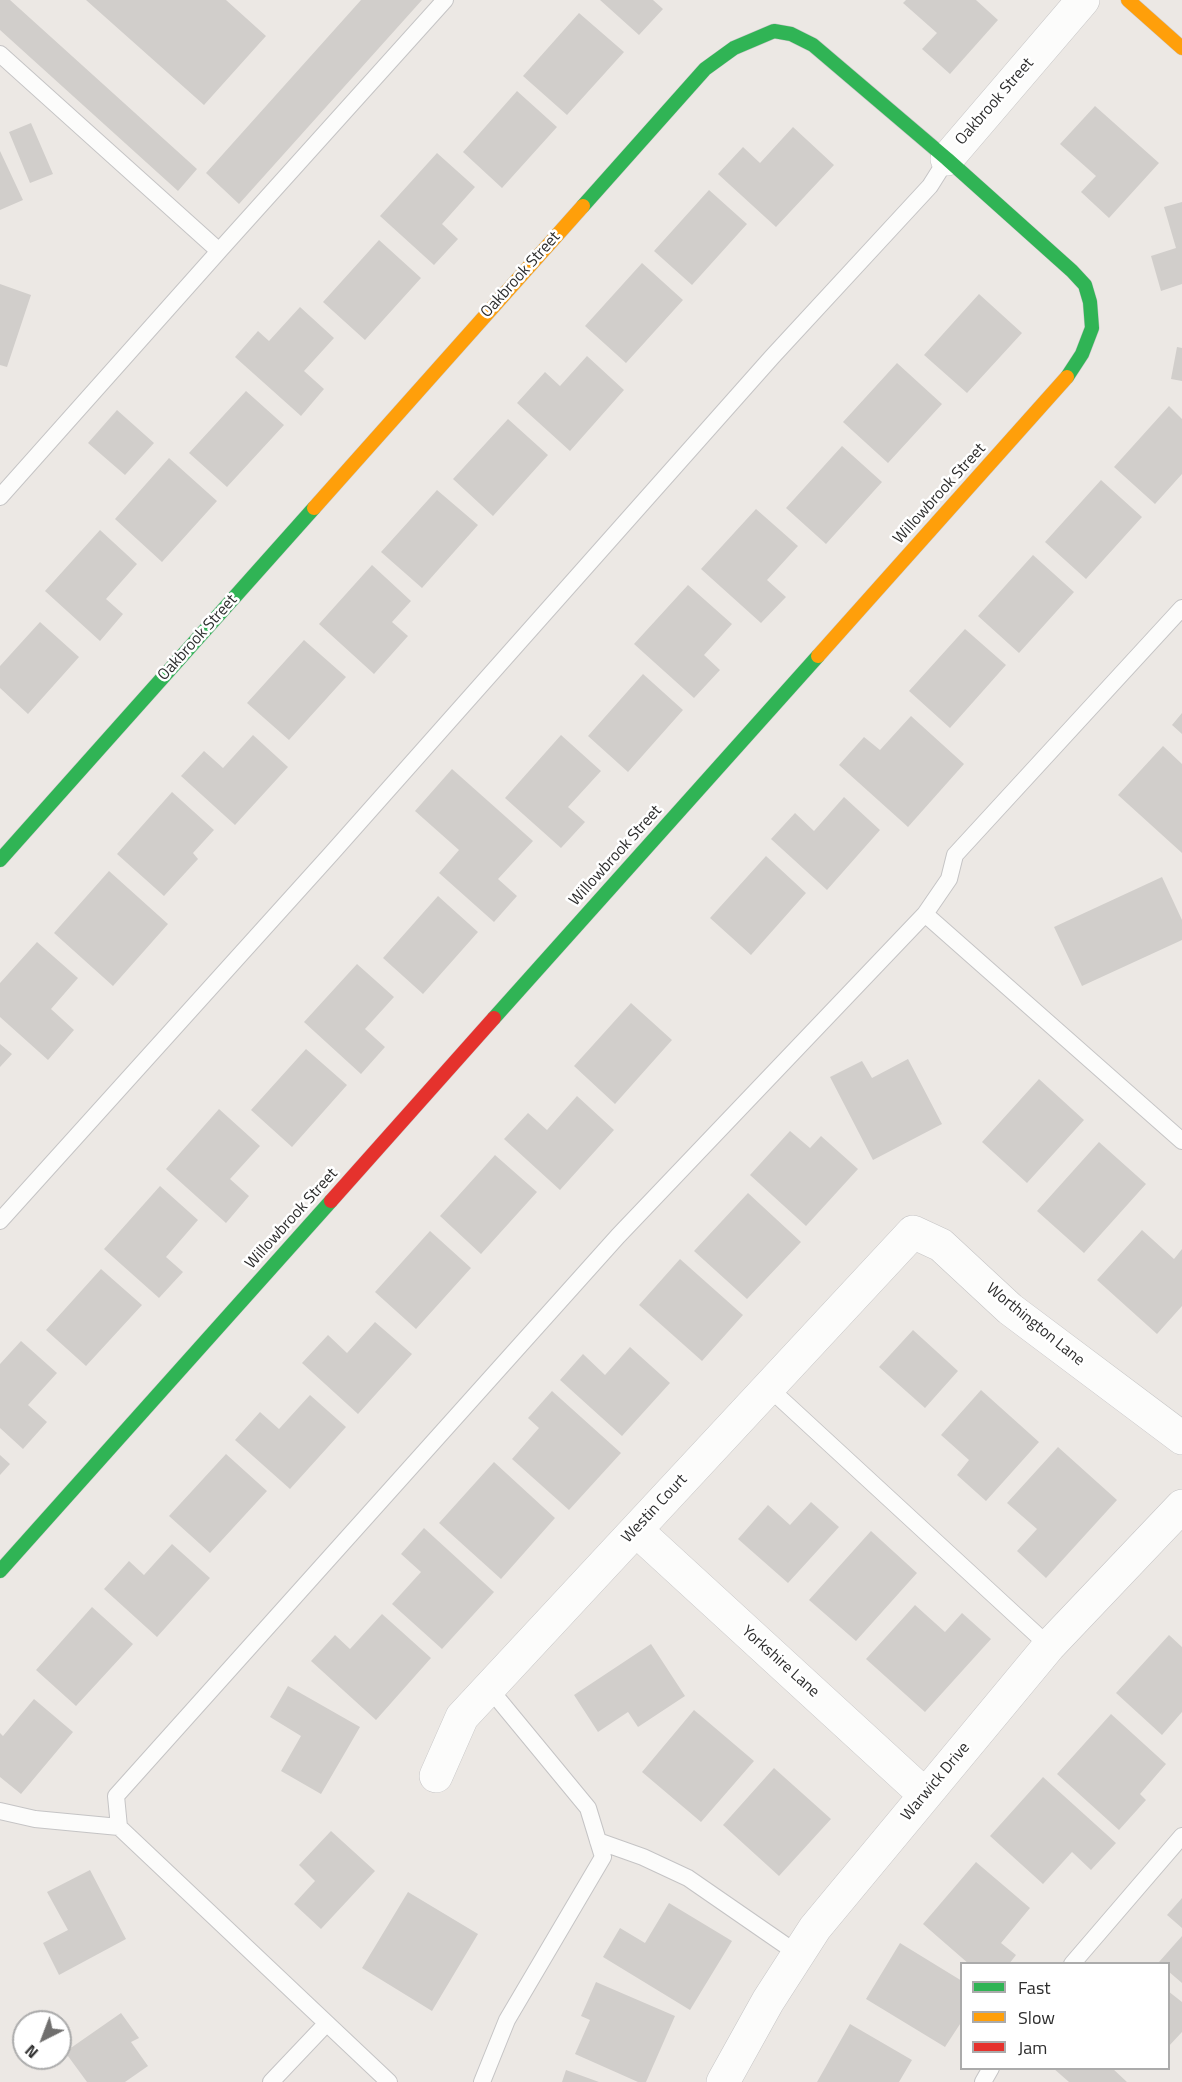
<!DOCTYPE html>
<html>
<head>
<meta charset="utf-8">
<style>
	body { margin:0 }
	#map { position:relative; width:1182px; height:2082px; overflow:hidden; background:#ece8e4; font-family:"Titillium Web",sans-serif }
	canvas { display:block }
	.legend { position:absolute; left:960px; top:1962px; width:210px; height:108px; box-sizing:border-box; background:#fff; border:2px solid #ababab; margin:0; padding:8px 10px; list-style:none; font-size:18px; color:#2e2e2e }
	.legend li { display:flex; align-items:center; gap:12px; height:30px }
	.legend b { width:30px; border:2px solid #ababab }
	.north { position:absolute; left:12px; top:2010px; width:60px; height:60px; box-sizing:border-box; background:#fff; border:2px solid #ababab; border-radius:50%; rotate:222deg; font-size:16px; font-weight:700; line-height:24px; text-align:center; color:#2e2e2e }
	.north::after { content:''; display:block; margin:auto; width:21px; height:27px; background:#706f6e; clip-path:polygon(50% 0,100% 100%,50% 72%,0 100%) }
</style>
</head>
<body>
<div id="map">
<canvas width="1182" height="2082"></canvas>
<ul class="legend">
<li><b style="height:8px;background:#30b455"></b>Fast</li>
<li><b style="height:8px;background:#ff9f0a"></b>Slow</li>
<li><b style="height:8px;background:#e5322d"></b>Jam</li>
</ul>
<div class="north">N</div>
</div>
<script>
const g = document.querySelector('canvas').getContext('2d');
g.lineJoin = 'round';
function paint(path, color) { g.fillStyle = color; g.fill(path, 'evenodd'); }
const poly = rows => new Path2D(rows.map(r => 'M' + r).join(''));
function strokePath(path, color, width, dash) { g.strokeStyle = color; g.lineWidth = width; g.lineCap = dash ? 'butt' : 'round'; g.setLineDash(dash || []); g.stroke(path); }
function label(font, color, halo, rows, align = 'center') {
  g.font = font + ' "Titillium Web",sans-serif'; g.lineWidth = 5; g.setLineDash([]); g.textBaseline = 'middle'; g.strokeStyle = halo; g.fillStyle = color; for (const [text, x, y, turn = 0] of rows) {
    g.save(); g.translate(x, y); g.rotate((+turn || 0) * Math.PI / 180); g.textAlign = isNaN(turn) ? turn : align; if (halo) g.strokeText(text, 0, 0); g.fillText(text, 0, 0); g.restore();
  }
}
paint(poly([
	[0,0,10,0,197,169,178,191,0,30],
	[86,0,226,0,266,36,204,105],
	[361,0,422,0,239,204,206,173],
	[600,0,653,0,663,9,639,35],
	[906,0,976,0,998,20,950,74,922,49,937,33,903,3],
	[579,13,624,52,567,115,523,76],
	[517,91,557,127,502,188,463,152],
	[1095,106,1159,163,1109,218,1081,192,1096,176,1060,144],
	[31,123,53,174,30,183,9,132],
	[793,127,834,165,776,227,718,174,743,147,760,163],
	[0,151,23,200,0,210],
	[437,153,475,187,442,224,458,239,434,265,380,216],
	[709,190,747,224,692,285,654,251],
	[1182,202,1182,284,1161,291,1151,256,1176,248,1164,207],
	[379,240,421,278,365,340,323,302],
	[642,263,683,300,626,363,585,326],
	[0,284,31,295,7,367,0,365],
	[979,294,1022,333,967,393,924,355],
	[300,307,334,338,304,371,324,389,301,416,235,357,258,331,269,341],
	[1177,347,1182,348,1182,381,1171,379],
	[587,356,624,390,570,451,517,403,545,372,560,386],
	[897,363,942,404,888,463,843,422],
	[246,391,284,425,227,487,189,453],
	[1169,406,1182,419,1182,474,1155,504,1114,467],
	[117,410,154,443,125,475,88,443],
	[508,419,548,455,493,516,453,479],
	[842,446,882,482,826,544,786,508],
	[169,458,217,501,162,562,115,519],
	[1101,480,1142,517,1086,579,1045,542],
	[437,490,478,525,422,588,381,552],
	[756,509,798,546,767,580,786,597,761,623,701,569],
	[100,530,137,564,106,599,123,614,100,641,45,591],
	[1033,555,1074,592,1019,653,978,616],
	[372,565,411,601,392,622,408,636,374,674,319,624],
	[688,585,732,624,704,655,720,670,694,698,634,644],
	[40,622,79,657,28,714,0,688,0,666],
	[965,629,1006,665,950,728,909,691],
	[304,640,346,677,289,740,247,703],
	[643,674,683,710,628,772,588,736],
	[1182,713,1182,734,1172,725],
	[911,716,964,764,908,827,839,765,864,737,880,750],
	[253,735,288,767,235,825,181,776,204,751,223,768],
	[561,735,601,771,568,807,585,822,561,848,505,798],
	[1163,746,1182,764,1182,853,1118,795],
	[452,769,533,841,498,879,517,896,494,922,439,873,459,850,415,811],
	[172,792,214,830,193,853,198,859,164,896,117,854],
	[844,797,880,830,827,890,771,839,795,813,814,831],
	[766,856,806,893,751,955,710,918],
	[109,871,168,924,113,986,54,933],
	[1162,877,1182,920,1182,940,1082,986,1054,927],
	[438,896,478,932,423,994,383,958],
	[37,942,78,978,51,1009,74,1030,48,1060,0,1017,0,983],
	[357,964,394,997,365,1029,385,1047,361,1074,304,1022],
	[631,1003,672,1040,615,1104,574,1066],
	[0,1044,12,1054,0,1067],
	[306,1049,347,1085,292,1147,251,1110],
	[908,1059,942,1124,873,1160,830,1077,862,1061,872,1078],
	[1039,1079,1084,1120,1027,1183,982,1142],
	[577,1096,614,1130,560,1190,504,1139,528,1113,547,1130],
	[219,1109,260,1146,230,1179,249,1196,226,1223,166,1169],
	[790,1131,810,1148,821,1136,858,1169,806,1226,750,1175],
	[1099,1142,1146,1184,1084,1253,1037,1211],
	[495,1155,537,1192,481,1254,440,1216],
	[160,1186,198,1220,166,1257,183,1272,159,1298,104,1249],
	[748,1193,801,1242,747,1299,694,1251],
	[1142,1230,1174,1259,1182,1249,1182,1306,1157,1334,1097,1280],
	[430,1231,471,1268,416,1329,375,1292],
	[680,1259,743,1315,702,1361,639,1305],
	[101,1269,142,1305,86,1366,46,1330],
	[375,1322,412,1354,358,1414,302,1363,328,1335,347,1353],
	[913,1330,958,1371,925,1408,879,1367],
	[21,1341,57,1373,28,1405,47,1422,23,1449,0,1428,0,1364],
	[630,1347,670,1383,622,1436,560,1380,583,1354,605,1375],
	[981,1390,1039,1442,986,1501,957,1475,969,1460,941,1435],
	[552,1391,621,1453,569,1510,512,1459,539,1428,528,1418],
	[310,1395,346,1427,290,1489,235,1440,260,1412,279,1429],
	[1058,1447,1117,1500,1046,1578,1017,1551,1037,1529,1007,1503],
	[226,1454,267,1491,210,1553,169,1516],
	[0,1455,10,1464,0,1475],
	[494,1462,555,1518,501,1579,439,1523],
	[811,1502,839,1527,788,1583,738,1539,768,1505,790,1525],
	[424,1528,494,1592,442,1649,392,1604,421,1572,401,1554],
	[871,1531,917,1573,856,1641,809,1600],
	[172,1544,210,1578,157,1637,104,1589,129,1561,144,1575],
	[915,1605,945,1632,962,1613,991,1639,925,1712,866,1659],
	[92,1607,133,1644,76,1706,36,1670],
	[382,1614,431,1658,376,1720,311,1661,335,1635,350,1649],
	[1169,1635,1182,1647,1182,1712,1162,1735,1116,1693],
	[651,1644,685,1696,638,1727,628,1712,598,1732,574,1695],
	[288,1686,360,1727,321,1794,281,1771,301,1736,270,1717],
	[34,1699,73,1732,21,1794,0,1777,0,1733,3,1736],
	[694,1710,754,1761,701,1822,642,1772],
	[1111,1714,1166,1764,1140,1794,1146,1800,1119,1830,1057,1774],
	[774,1768,831,1819,779,1876,723,1825],
	[1043,1777,1116,1843,1091,1870,1072,1852,1043,1884,990,1836],
	[331,1831,375,1871,321,1929,294,1904,315,1881,299,1865],
	[976,1862,1030,1908,1001,1943,1016,1955,1009,1964,969,1964,923,1924],
	[90,1870,126,1939,59,1975,43,1943,68,1930,47,1892],
	[408,1892,478,1934,432,2011,362,1968],
	[1182,1898,1182,1928,1167,1915],
	[669,1903,732,1941,690,2010,603,1957,620,1928,645,1943],
	[1182,1936,1182,1983,1168,1971,1168,1964,1159,1962],
	[900,1943,962,1981,962,2021,945,2047,866,1999],
	[596,1982,675,2016,646,2082,638,2082,575,2054,590,2020,581,2016],
	[1168,1991,1182,2002,1182,2032,1168,2047],
	[121,2013,139,2038,131,2042,148,2066,125,2082,87,2082,65,2052],
	[850,2024,912,2060,899,2082,817,2082],
	[1053,2068,1112,2068,1127,2082,1069,2082],
	[566,2070,599,2082,562,2082]
]), '#d1cecb');
const lane = poly([
	[0,54,219,251,445,0],
	[0,497,219,251],
	[925,914,1182,1141],
	[0,1221,331,854,772,357,930,186,947,159],
	[768,1387,1049,1646],
	[0,1811,35,1819,119,1827,389,2082],
	[119,1827,116,1796,618,1236,925,914,949,879,955,855,1182,608],
	[598,1841,643,1857,688,1878,798,1954],
	[1072,1964,1182,1836],
	[271,2082,326,2024],
	[482,2082,507,2020,603,1857,588,1808,489,1688],
	[983,2082,991,2068]
]);
const street = poly([
	[947,159,1083,0],
	[636,1530,925,1795],
	[436,1776,462,1717,913,1232,941,1245,1010,1309,1182,1438],
	[723,2082,768,2001,815,1928,1049,1646,1182,1506]
]);
const fast = poly([
	[583,206,705,69,734,48,774,31,791,34,813,45,947,159,1072,271,1085,285,1090,302,1092,328,1082,354,1067,377],
	[0,860,314,508],
	[494,1018,818,656],
	[0,1571,331,1201]
]);
const slow = poly([
	[1128,0,1182,48],
	[314,508,583,206],
	[818,656,1067,377]
]);
const jam = poly([
	[331,1201,494,1018]
]);
strokePath(lane, '#c5c4c5', 18);
strokePath(street, '#c5c4c5', 34);
strokePath(fast, '#c5c4c5', 15);
strokePath(slow, '#c5c4c5', 15);
strokePath(jam, '#c5c4c5', 15);
strokePath(lane, '#fcfcfb', 16);
strokePath(street, '#fcfcfb', 33);
strokePath(fast, '#30b455', 14);
strokePath(slow, '#ff9f0a', 14);
strokePath(jam, '#e5322d', 14);
label('16px', '#2e2e2e', '#fff', [
	["Oakbrook Street",995,102,-49],
	["Oakbrook Street",521,275,-48],
	["Willowbrook Street",940,494,-48],
	["Oakbrook Street",198,638,-48],
	["Willowbrook Street",616,856,-48],
	["Willowbrook Street",292,1219,-48],
	["Worthington Lane",1035,1325,39],
	["Westin Court",655,1509,-47],
	["Yorkshire Lane",780,1662,42],
	["Warwick Drive",936,1782,-50]
]);
</script>
</body>
</html>
